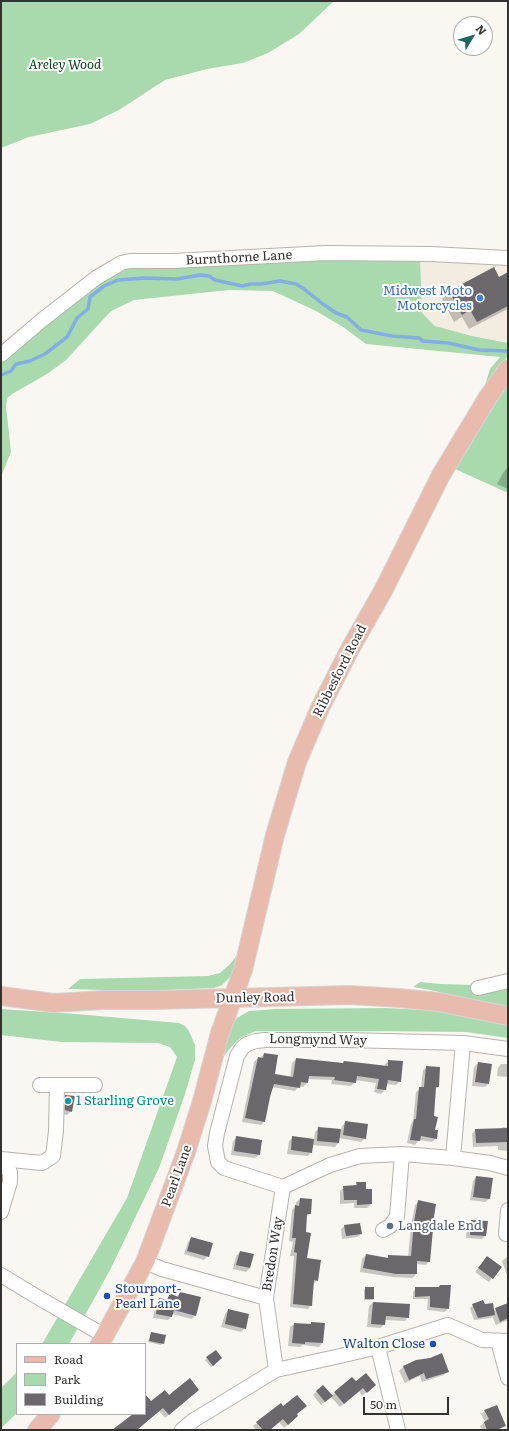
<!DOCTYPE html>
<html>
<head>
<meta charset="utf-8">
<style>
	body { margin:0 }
	#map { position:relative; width:509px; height:1431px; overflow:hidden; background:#faf7f2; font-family:Literata,serif }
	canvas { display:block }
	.frame { position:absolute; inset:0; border:2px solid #333230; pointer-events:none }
	.legend { position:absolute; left:16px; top:1343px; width:130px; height:72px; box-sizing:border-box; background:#fff; border:1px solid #adadac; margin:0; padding:5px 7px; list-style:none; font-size:12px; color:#333230 }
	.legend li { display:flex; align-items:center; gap:8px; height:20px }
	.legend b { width:20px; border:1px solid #adadac }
	.north { position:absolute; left:453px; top:16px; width:40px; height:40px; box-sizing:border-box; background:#fff; border:1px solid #adadac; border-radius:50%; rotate:52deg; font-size:11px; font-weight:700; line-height:16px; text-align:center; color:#333230 }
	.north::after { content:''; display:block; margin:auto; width:14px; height:18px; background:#1b6865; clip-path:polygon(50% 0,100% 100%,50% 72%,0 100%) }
	.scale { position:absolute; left:363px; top:1397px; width:86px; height:18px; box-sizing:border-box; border:2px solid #333230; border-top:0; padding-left:5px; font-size:12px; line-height:14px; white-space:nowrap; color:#333230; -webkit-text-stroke:3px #fff; paint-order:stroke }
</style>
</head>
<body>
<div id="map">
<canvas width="509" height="1431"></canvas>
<div class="frame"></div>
<ul class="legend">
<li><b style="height:5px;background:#e8bbac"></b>Road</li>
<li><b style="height:11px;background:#a9daae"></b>Park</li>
<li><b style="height:11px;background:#6b676a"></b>Building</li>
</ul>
<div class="north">N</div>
<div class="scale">50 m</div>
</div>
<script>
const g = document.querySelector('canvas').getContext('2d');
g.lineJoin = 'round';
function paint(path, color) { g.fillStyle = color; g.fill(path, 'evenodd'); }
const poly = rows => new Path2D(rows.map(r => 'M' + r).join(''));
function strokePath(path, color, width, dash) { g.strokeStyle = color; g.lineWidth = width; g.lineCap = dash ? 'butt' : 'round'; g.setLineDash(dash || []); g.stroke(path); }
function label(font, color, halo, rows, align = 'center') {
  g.font = font + ' Literata,serif'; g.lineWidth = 4; g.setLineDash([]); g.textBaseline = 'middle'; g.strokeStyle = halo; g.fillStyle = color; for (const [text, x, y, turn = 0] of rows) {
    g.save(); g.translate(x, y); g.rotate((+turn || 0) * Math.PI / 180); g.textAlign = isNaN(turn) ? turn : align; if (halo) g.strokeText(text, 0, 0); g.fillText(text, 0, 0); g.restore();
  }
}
paint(poly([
	[420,258,508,263,508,343,472,336,435,326,421,313]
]), '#f3ede1');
paint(poly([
	[1,1,334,1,299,34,268,53,243,63,207,69,165,80,119,110,90,124,29,137,1,148],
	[333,258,420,258,422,313,435,326,472,336,508,343,508,356,494,373,485,385,490,369,500,357,366,344,343,327,316,311,273,291,229,290,134,300,111,311,66,360,47,374,12,394,7,398,6,406,11,452,1,476,1,362,109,275,131,266],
	[508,382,508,493,455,469,492,405],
	[238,954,233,974,222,985,214,988,142,991,68,989,80,979,208,976,220,973,230,964],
	[420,982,441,984,508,986,508,1008,430,990,413,987],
	[385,1008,427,1010,456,1013,508,1023,508,1038,466,1032,369,1031,256,1031,240,1038,231,1047,225,1055,221,1058,233,1023,237,1018,249,1011,275,1009],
	[1,1009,76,1014,179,1023,185,1026,189,1031,195,1045,195,1060,185,1094,159,1168,110,1270,69,1344,42,1344,127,1198,177,1057,170,1047,158,1043,61,1042,1,1035],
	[17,1372,17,1413,1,1428,1,1388]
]), '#a9daae');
paint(poly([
	[508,273,508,309,469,329,462,317,454,322,442,299,450,292,499,278],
	[506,469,508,470,508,489,497,484,503,473],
	[264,1054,274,1075,290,1078,292,1063,296,1059,342,1064,344,1062,385,1067,385,1064,389,1061,400,1081,396,1085,386,1084,385,1090,381,1094,374,1092,376,1083,355,1080,355,1082,351,1086,331,1084,332,1080,307,1079,307,1083,303,1087,299,1086,295,1091,272,1087,265,1121,261,1125,242,1122,254,1062,258,1058,260,1058],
	[478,1063,488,1084,485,1087,472,1086,474,1067],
	[501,1064,508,1064,508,1086,507,1077,497,1076,498,1068],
	[427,1067,438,1087,435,1089,433,1117,436,1138,432,1142,419,1140,415,1145,407,1143,411,1124,413,1121,416,1092,421,1088,423,1070],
	[66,1096,71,1111,67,1115,62,1114,62,1100],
	[346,1122,365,1138,361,1142,339,1138,338,1143,335,1147,312,1145,311,1152,308,1156,287,1154,289,1141,293,1137,314,1140,315,1132,319,1128,341,1130,342,1126],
	[503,1127,508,1128,508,1151,498,1150,498,1146,473,1147,472,1134,476,1130,501,1129],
	[237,1137,259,1155,255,1158,231,1155,233,1141],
	[476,1177,489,1199,485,1202,470,1200,473,1181],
	[357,1183,365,1190,371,1204,367,1208,354,1208,354,1203,340,1204,340,1191,344,1187,353,1187],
	[300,1199,310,1214,306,1217,306,1259,317,1280,313,1285,311,1305,308,1309,290,1307,294,1256,290,1256,293,1242,289,1241,292,1210,296,1206,296,1202],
	[418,1202,430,1230,429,1261,426,1265,416,1264,416,1274,413,1278,392,1277,360,1272,362,1259,366,1255,387,1258,389,1256,408,1257,411,1226,415,1205],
	[471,1221,485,1236,482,1239,466,1238,467,1225],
	[345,1226,361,1234,357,1237,342,1239,341,1229],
	[191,1238,208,1256,204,1260,184,1254,188,1242],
	[240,1252,253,1255,250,1268,246,1272,233,1269,236,1256],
	[508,1256,508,1278,502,1261],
	[487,1257,492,1278,489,1282,475,1272],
	[440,1286,448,1308,445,1312,427,1310,428,1299,413,1299,413,1292,416,1288,438,1288],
	[365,1288,373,1299,372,1300,364,1300,364,1290],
	[180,1293,195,1315,192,1319,172,1314,171,1317,168,1320,153,1318,156,1303,159,1299,166,1300,171,1295,176,1297],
	[373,1303,408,1317,405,1321,385,1320,384,1324,381,1328,367,1327,369,1306],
	[508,1304,508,1320,496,1325,492,1316,491,1318,474,1320,470,1308,473,1305,484,1305,493,1311],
	[228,1310,245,1328,241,1332,221,1327,225,1314],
	[312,1323,322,1343,319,1347,303,1345,300,1347,288,1346,290,1327,294,1324,309,1325],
	[151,1333,164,1336,161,1345,148,1342],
	[216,1351,221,1358,211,1367,205,1360],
	[416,1361,448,1372,444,1375,422,1382,420,1376,405,1383,399,1371,403,1367],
	[356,1383,371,1388,362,1396,359,1391,340,1407,331,1397,321,1405,313,1395,317,1391,331,1396,335,1393],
	[194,1393,165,1418,159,1411,136,1430,115,1430,134,1414,145,1414,145,1405,169,1396],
	[485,1411,504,1426,499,1430,482,1430,480,1426,485,1422,481,1414],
	[296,1415,293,1420,284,1428,279,1422,270,1430,256,1430,253,1426,257,1423]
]), '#0003');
strokePath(poly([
	[1,375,11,371,16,364,30,361,45,354,67,337,77,318,88,309,90,297,104,286,118,280,145,278,177,279,200,275,209,276,215,280,242,286,250,284,261,284,280,281,296,284,304,289,323,304,336,313,347,317,361,330,392,336,419,338,423,341,448,343,479,350,508,351]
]), '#83aee3', 3.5);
paint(poly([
	[494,267,499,277,508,272,508,306,477,322,470,310,462,315,449,291],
	[264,1053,278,1055,275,1074,293,1077,296,1058,343,1063,344,1061,388,1066,388,1060,403,1061,401,1082,388,1080,386,1090,377,1089,379,1079,357,1076,356,1083,334,1080,335,1077,309,1076,308,1083,301,1082,300,1088,274,1084,270,1097,265,1122,245,1118,258,1057,263,1058],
	[478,1062,492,1064,489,1084,475,1082],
	[426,1066,440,1067,439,1087,436,1087,434,1116,438,1117,435,1130,438,1130,437,1139,421,1136,420,1141,410,1140,414,1119,416,1119,419,1087,424,1087],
	[65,1095,75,1096,72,1112,65,1110],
	[345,1121,368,1124,366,1139,343,1135],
	[318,1127,341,1129,339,1143,317,1141],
	[508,1128,508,1142,476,1143,475,1129],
	[236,1136,262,1140,260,1155,234,1151],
	[292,1136,314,1139,312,1153,291,1150],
	[476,1176,493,1178,490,1199,473,1197],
	[356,1182,366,1182,366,1189,372,1189,372,1204,357,1205,357,1200,344,1200,343,1186,357,1185],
	[300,1198,312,1199,311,1214,307,1214,306,1232,311,1233,307,1258,321,1260,318,1281,314,1280,312,1306,293,1304,297,1253,294,1252,296,1238,292,1238,295,1205,299,1206],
	[418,1200,436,1204,432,1229,433,1229,430,1262,417,1261,417,1274,396,1274,363,1268,366,1254,388,1258,388,1255,411,1256,414,1222],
	[471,1220,488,1221,486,1236,470,1235],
	[360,1223,362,1234,346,1236,344,1225],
	[191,1237,213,1243,209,1257,187,1251],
	[240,1251,254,1254,250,1268,236,1265],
	[487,1256,502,1267,493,1279,478,1268],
	[440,1285,451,1285,449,1309,430,1307,430,1296,415,1297,415,1287,439,1287],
	[365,1287,374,1287,374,1299,365,1299],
	[180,1292,201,1297,196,1316,174,1310,172,1317,156,1314,159,1298,167,1300,170,1293,178,1297],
	[483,1300,485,1304,493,1303,495,1315,478,1318,472,1304],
	[373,1302,410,1304,409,1318,386,1316,385,1325,371,1324],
	[508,1303,508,1318,500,1322,495,1308],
	[228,1309,249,1314,246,1329,225,1324],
	[311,1322,325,1323,323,1343,305,1342,305,1344,292,1343,294,1323,311,1324],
	[151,1332,166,1335,164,1344,149,1341],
	[216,1350,222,1358,213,1366,206,1357],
	[442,1353,449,1372,426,1379,424,1373,409,1380,403,1366,416,1360,430,1358],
	[366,1373,376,1385,367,1393,363,1388,344,1404,334,1392,352,1377,356,1381],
	[190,1378,199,1390,169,1415,163,1408,137,1430,112,1430,133,1414,145,1414,145,1394,151,1401,165,1390,169,1395],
	[323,1385,333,1396,325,1402,316,1391],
	[297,1395,307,1406,297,1414,298,1416,288,1425,283,1419,270,1430,263,1430,256,1422,281,1403,283,1406],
	[497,1405,506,1426,496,1430,487,1430,484,1422,489,1419,484,1410]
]), '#6b676a');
const minor = poly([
	[1,355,42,320,96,278,113,268,121,263,130,261,174,261,326,253,431,254,508,258],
	[478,988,508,981],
	[508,1049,463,1043,347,1040,265,1040,256,1041,247,1044,242,1048,237,1056,217,1133,215,1146,218,1162,224,1168,283,1187,330,1165,360,1156,402,1154,453,1158,490,1163,508,1168],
	[40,1085,95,1085],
	[453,1158,463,1043],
	[1,1159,42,1163,53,1156,56,1131,57,1086],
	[1,1161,10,1172,10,1182,1,1212],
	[383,1230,390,1226,397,1217,402,1154],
	[506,1234,508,1210],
	[145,1262,162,1269,266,1298],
	[1,1275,39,1298,105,1336],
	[498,1341,508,1378],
	[378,1347,398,1430],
	[276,1370,266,1298,283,1187],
	[182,1430,194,1420,276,1370,340,1356,378,1347,448,1325,482,1340,508,1341]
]);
const major = poly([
	[1,996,54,1003,103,1000,155,1000,350,995,399,998,439,1002,508,1016],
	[100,1344,145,1262,186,1152,202,1101,220,1033,243,970,275,835,297,762,320,708,350,649,384,589,441,475,488,397,508,369],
	[37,1430,51,1414]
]);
strokePath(minor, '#b6b3af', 16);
strokePath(major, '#d6d6d6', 20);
strokePath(minor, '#fff', 14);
strokePath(major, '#e8bbac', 18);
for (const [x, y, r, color] of [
	[480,298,4,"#3f7fe0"],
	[68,1101,4,"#0f9aa8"],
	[390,1226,4,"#5c6f8a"],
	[107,1296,4,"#1a4fb4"],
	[433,1344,4,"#1a4fb4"]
]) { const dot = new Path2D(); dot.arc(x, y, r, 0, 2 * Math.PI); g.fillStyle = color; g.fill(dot); strokePath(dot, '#fff', 1.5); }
label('italic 13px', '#0d491c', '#fff', [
	["Areley Wood",65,65]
]);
label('13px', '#333230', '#fff', [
	["Burnthorne Lane",239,258,-3],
	["Ribbesford Road",340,671,-63],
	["Dunley Road",255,998,-1],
	["Longmynd Way",318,1040,1],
	["Pearl Lane",177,1176,-70],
	["Bredon Way",273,1254,-81]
]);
label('13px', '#366cbe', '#fff', [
	["Midwest Moto",472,291],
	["Motorcycles",472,306]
], 'right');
label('13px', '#0d838f', '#fff', [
	["1 Starling Grove",76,1101]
], 'left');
label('13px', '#4e5e75', '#fff', [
	["Langdale End",398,1226]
], 'left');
label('13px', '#164399', '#fff', [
	["Stourport-",115,1289],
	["Pearl Lane",115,1304],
	["Walton Close",425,1344,"right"]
], 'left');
</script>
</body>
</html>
